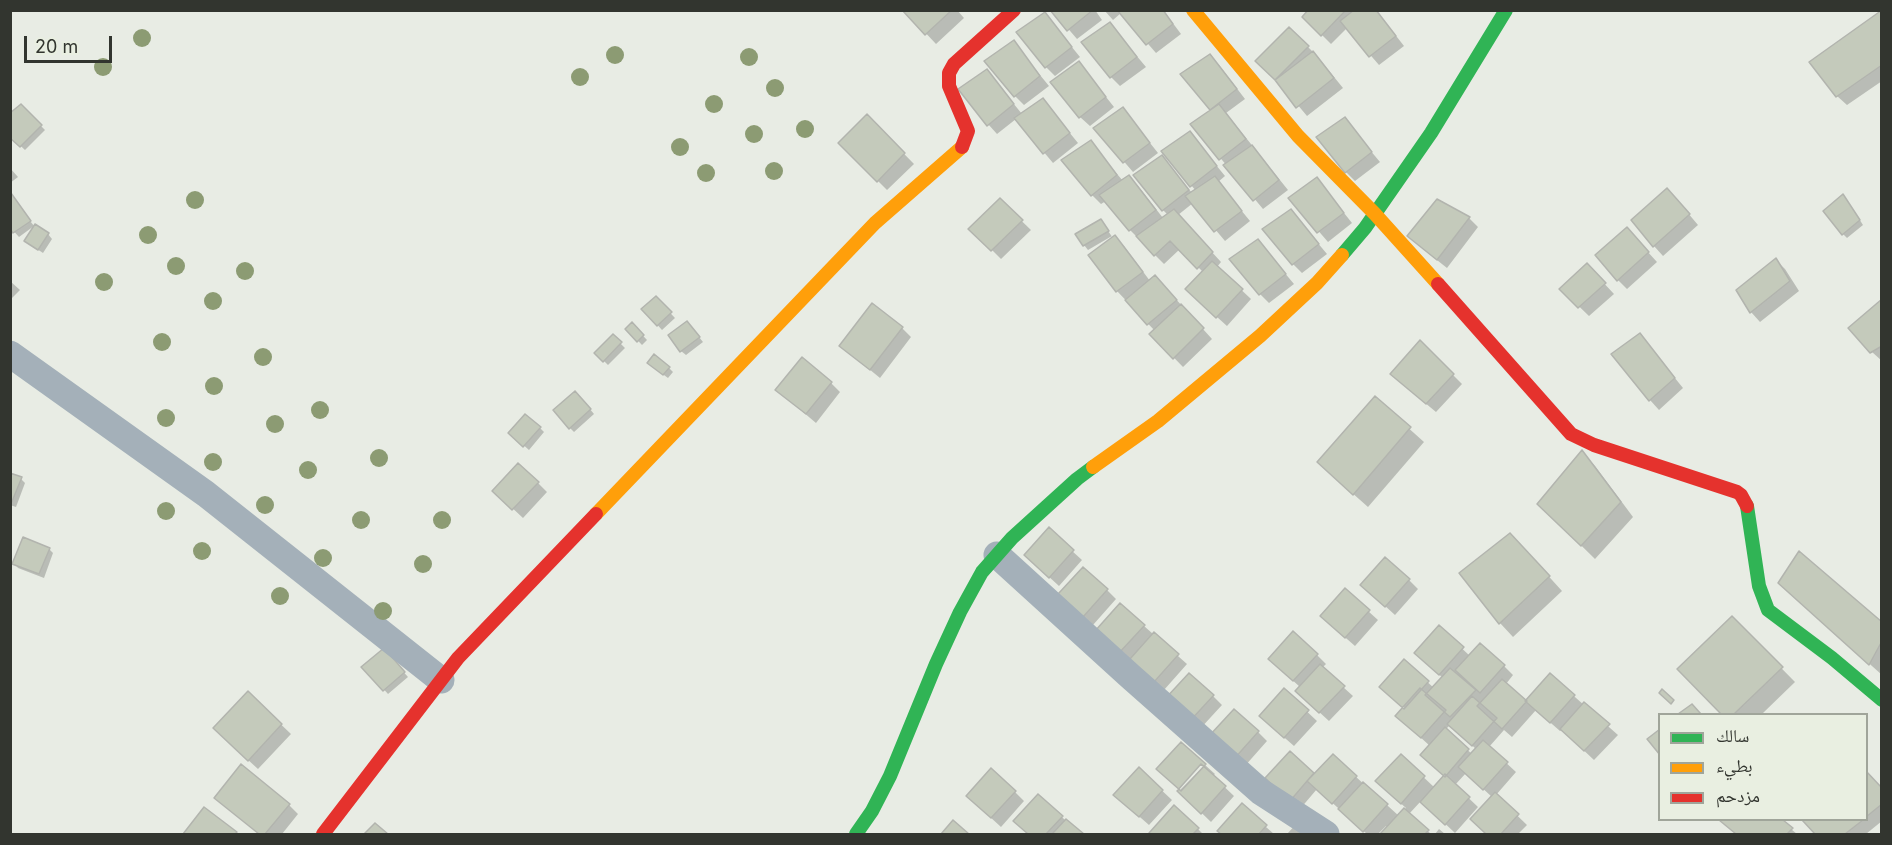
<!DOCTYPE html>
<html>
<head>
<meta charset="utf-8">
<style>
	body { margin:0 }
	#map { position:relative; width:1892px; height:845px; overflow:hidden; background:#e8ece4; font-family:Inter,"Noto Naskh Arabic",sans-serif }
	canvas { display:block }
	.frame { position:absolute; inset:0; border:12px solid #32352f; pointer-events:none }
	.legend { position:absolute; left:1658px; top:713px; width:210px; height:108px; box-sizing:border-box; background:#e9efe1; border:2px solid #a0a59a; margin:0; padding:8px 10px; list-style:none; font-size:18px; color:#32352f }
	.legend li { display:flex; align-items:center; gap:12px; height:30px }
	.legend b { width:30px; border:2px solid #a0a59a }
	.scale { position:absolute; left:24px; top:36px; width:88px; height:27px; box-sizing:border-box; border:3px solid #32352f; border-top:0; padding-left:8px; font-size:18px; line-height:21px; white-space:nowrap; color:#32352f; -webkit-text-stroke:4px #e9efe1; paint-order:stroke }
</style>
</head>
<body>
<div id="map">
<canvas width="1892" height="845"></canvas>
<div class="frame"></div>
<ul class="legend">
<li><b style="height:8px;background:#30b455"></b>سالك</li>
<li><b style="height:8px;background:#ff9f0a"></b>بطيء</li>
<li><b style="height:8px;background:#e5322d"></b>مزدحم</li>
</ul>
<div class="scale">20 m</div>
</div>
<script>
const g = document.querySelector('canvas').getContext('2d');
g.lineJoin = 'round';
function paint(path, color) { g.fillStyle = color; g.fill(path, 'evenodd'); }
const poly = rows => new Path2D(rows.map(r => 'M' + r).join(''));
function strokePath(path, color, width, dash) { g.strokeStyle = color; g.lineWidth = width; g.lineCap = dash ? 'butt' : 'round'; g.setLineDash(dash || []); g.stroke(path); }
paint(poly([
	[904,10,957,10,964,18,936,44],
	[1052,10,1095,10,1102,20,1077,39],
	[1104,10,1163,10,1181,34,1156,53,1121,13,1113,20],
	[1310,10,1376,10,1404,46,1379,65,1347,28,1331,44,1304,17],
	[1882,12,1882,81,1847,105,1837,96],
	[1045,14,1080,57,1055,76,1046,67],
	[1110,24,1146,67,1120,86,1111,77],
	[1290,29,1317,56,1343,88,1307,116,1277,80,1257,61],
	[1013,42,1049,86,1024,105,1015,96],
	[1079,63,1114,107,1090,126,1080,117],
	[1219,65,1245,99,1226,113,1288,190,1263,209,1192,124,1212,111,1183,74],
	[987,71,1022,114,1043,100,1078,143,1053,163,1016,119,997,134,988,124],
	[21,106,45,130,25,150,10,136],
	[1123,109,1158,153,1133,172,1095,128],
	[867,116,914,164,887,190,840,143],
	[1344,119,1380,162,1355,181,1346,172],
	[1190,133,1225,176,1218,182,1250,221,1225,241,1193,203,1178,215,1221,262,1217,267,1251,299,1227,326,1197,299,1203,272,1180,249,1164,264,1130,230,1106,201,1101,204,1092,195,1090,142,1123,181,1128,177,1138,186,1163,218,1168,215,1163,210,1162,157,1192,193,1196,191,1163,151],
	[10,168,18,177,10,183],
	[1317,179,1352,223,1328,242,1290,198],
	[10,195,34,226,19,237,10,227],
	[1000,200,1031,230,1001,259,971,229],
	[1677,200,1698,225,1663,256,1654,246],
	[1847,200,1863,225,1847,238,1843,234],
	[1291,211,1327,254,1302,273,1293,264],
	[1469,218,1478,227,1447,268,1418,245],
	[1101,221,1113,238,1114,237,1124,246,1150,281,1164,286,1212,339,1183,367,1151,334,1155,331,1117,291,1090,255,1113,238,1112,236,1088,250,1084,245],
	[48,234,52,239,43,253,31,245],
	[1636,239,1657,262,1627,289,1618,280],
	[1258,241,1294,284,1269,303,1260,294],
	[1776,260,1785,269,1799,291,1760,322,1751,312,1738,290],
	[1587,265,1614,294,1589,316,1561,289],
	[10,281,20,290,10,300],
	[656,298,675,318,662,330,643,309],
	[1882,301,1882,361,1872,352],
	[632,324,647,340,642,345,627,329],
	[691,327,703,342,686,355,681,351],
	[902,328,911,337,880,378,841,346],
	[1640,335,1683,388,1659,410,1650,400],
	[613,336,625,348,608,365,596,353],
	[1420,342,1462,384,1436,412,1401,383],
	[653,367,669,368,673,372,668,378],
	[831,383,840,392,816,423,777,390],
	[580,397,594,414,574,432,570,428],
	[1375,398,1424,442,1368,507,1333,476],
	[540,428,544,432,529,450,510,433],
	[1582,452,1595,466,1633,517,1595,559,1539,504],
	[10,474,21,479,25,483,16,507,10,505],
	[538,483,547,492,523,518,494,491],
	[1049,530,1082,560,1059,586,1035,564],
	[49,549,53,553,44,578,18,568,14,563],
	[1524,549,1562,591,1513,637,1500,623,1461,573],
	[1409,580,1418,589,1395,615,1372,594],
	[1107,590,1116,599,1093,625,1069,603],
	[1794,596,1882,624,1882,675],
	[1368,611,1378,620,1355,646,1331,625],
	[1732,618,1795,682,1762,714,1724,714,1679,669],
	[1144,626,1187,664,1164,690,1106,640],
	[1439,627,1470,656,1504,666,1513,675,1506,684,1526,702,1550,675,1618,735,1594,760,1562,730,1560,731,1536,710,1512,737,1504,730,1489,747,1516,772,1496,795,1527,825,1518,834,1487,834,1472,819,1492,797,1466,773,1455,785,1478,807,1455,833,1421,801,1409,814,1431,834,1382,834,1388,828,1386,826,1378,834,1367,834,1317,789,1300,809,1276,788,1290,753,1315,775,1333,756,1399,816,1406,808,1387,791,1401,756,1435,788,1445,776,1430,746,1407,725,1404,709,1404,661,1434,688,1443,678,1425,662],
	[1450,725,1476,749,1472,754,1445,730],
	[384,650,408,677,388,694,364,667],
	[1317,655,1326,664,1322,668,1353,696,1329,721,1306,700,1300,687,1279,668],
	[1284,690,1317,721,1294,746,1270,725],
	[248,693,291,734,258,769,224,738],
	[1213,696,1222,705,1199,730,1175,710],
	[1258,732,1267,741,1244,767,1220,746],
	[1205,765,1215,774,1213,776,1234,796,1211,822,1179,791],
	[1139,769,1172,800,1149,825,1125,804],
	[1866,771,1882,789,1882,821,1866,834,1817,834,1804,820,1866,820],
	[1015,792,1024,801,1001,827,977,805],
	[1038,796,1081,834,1029,834,1015,821],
	[216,798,289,805,298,814,282,834,259,834],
	[1242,806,1274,834,1223,834,1219,831],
	[205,809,237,834,185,834],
	[1720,820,1780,820,1797,834,1737,834],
	[1299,821,1314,834,1287,834],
	[1198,829,1203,834,1151,833],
	[1439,829,1445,834,1435,834]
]), '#0003');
const building = poly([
	[902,10,952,10,925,35,902,10],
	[1050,10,1093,10,1067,31,1050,10],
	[1117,10,1163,10,1173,24,1146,45,1117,10],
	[1308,10,1346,10,1321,36,1302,17,1308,10],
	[1354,10,1376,10,1396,36,1369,57,1340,21,1354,10],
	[1882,10,1882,65,1836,97,1809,62,1882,10],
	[1045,12,1072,47,1045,68,1016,32,1045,12],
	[1110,22,1137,57,1110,78,1081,42,1110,22],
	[1289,27,1309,46,1275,80,1255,61,1289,27],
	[1014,40,1040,76,1014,97,984,61,1014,40],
	[1313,51,1334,78,1296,108,1275,80,1313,51],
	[1210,54,1237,89,1210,110,1180,74,1210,54],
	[1079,61,1106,97,1079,118,1050,82,1079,61],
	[987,69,1014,104,987,126,958,89,987,69],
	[1043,98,1070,133,1043,154,1014,118,1043,98],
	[21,104,42,125,20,147,10,138,10,113,21,104],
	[1219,104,1246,139,1219,160,1190,124,1219,104],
	[1123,107,1150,143,1123,163,1093,128,1123,107],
	[867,114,905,153,877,182,838,143,867,114],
	[1345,117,1372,152,1345,173,1316,137,1345,117],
	[1190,131,1217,166,1190,187,1161,151,1190,131],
	[1091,140,1117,175,1091,196,1061,160,1091,140],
	[1252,145,1279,180,1253,201,1223,165,1252,145],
	[1162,155,1189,190,1162,211,1133,175,1162,155],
	[1129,175,1156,210,1129,231,1099,195,1129,175],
	[1215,176,1242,211,1214,232,1185,196,1215,176],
	[1317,177,1344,213,1317,233,1288,198,1317,177],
	[1667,188,1690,214,1653,247,1631,220,1667,188],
	[11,193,31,221,13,233,10,229,11,193],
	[1843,194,1860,220,1842,235,1823,211,1843,194],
	[1000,198,1023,220,991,251,968,229,1000,198],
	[1437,199,1470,217,1437,260,1407,236,1437,199],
	[1174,209,1213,252,1197,269,1170,241,1154,256,1136,236,1174,209],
	[1291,209,1319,244,1292,265,1262,229,1291,209],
	[1101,219,1109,231,1083,246,1075,234,1101,219],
	[35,224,49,233,38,250,24,241,35,224],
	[1627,227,1649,252,1617,281,1595,255,1627,227],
	[1115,235,1143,272,1116,292,1088,255,1115,235],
	[1258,239,1286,274,1259,295,1229,259,1258,239],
	[1776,258,1790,281,1750,313,1736,290,1776,258],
	[1212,261,1243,289,1216,318,1185,289,1212,261],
	[1587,263,1606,283,1578,308,1559,289,1587,263],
	[1155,275,1177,300,1147,325,1125,300,1155,275],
	[656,296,672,312,657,326,641,309,656,296],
	[1882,299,1882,346,1870,353,1848,328,1882,299],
	[872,303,903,327,870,370,839,346,872,303],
	[1181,304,1204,328,1173,359,1149,334,1181,304],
	[687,321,700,337,680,352,668,335,687,321],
	[632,322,644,335,637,342,625,329,632,322],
	[1640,333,1675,378,1649,401,1611,354,1640,333],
	[613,334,622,342,603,362,594,353,613,334],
	[1420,340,1454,374,1426,404,1390,374,1420,340],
	[654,354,670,367,663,375,647,363,654,354],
	[802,357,832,382,806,414,775,390,802,357],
	[575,391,591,409,569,429,553,410,575,391],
	[1375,396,1411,427,1353,495,1317,462,1375,396],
	[525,414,541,427,523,447,508,433,525,414],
	[1582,450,1621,502,1581,546,1537,504,1582,450],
	[518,463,539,482,512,510,492,491,518,463],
	[10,473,22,477,11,504,10,504,10,473],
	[1049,527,1074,550,1049,578,1024,555,1049,527],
	[1510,533,1550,576,1499,624,1459,573,1510,533],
	[23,537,50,548,39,574,12,564,23,537],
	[1799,551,1882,622,1882,641,1869,665,1778,583,1799,551],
	[1385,557,1410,579,1385,607,1360,585,1385,557],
	[1083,567,1108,589,1083,617,1058,594,1083,567],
	[1345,588,1370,610,1345,638,1320,616,1345,588],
	[1120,603,1145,625,1119,653,1095,631,1120,603],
	[1732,616,1783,667,1734,714,1721,714,1677,669,1732,616],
	[1439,625,1464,647,1439,675,1414,653,1439,625],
	[1293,631,1318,654,1293,681,1268,659,1293,631],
	[1154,632,1179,654,1154,682,1129,660,1154,632],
	[1480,643,1505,665,1480,693,1455,670,1480,643],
	[384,648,405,672,383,691,361,667,384,648],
	[1404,659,1429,681,1404,709,1379,687,1404,659],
	[1320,664,1345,686,1319,713,1295,691,1320,664],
	[1450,668,1476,690,1450,717,1425,695,1450,668],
	[1189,673,1214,695,1189,722,1164,700,1189,673],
	[1550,673,1575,695,1550,723,1525,701,1550,673],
	[1502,679,1527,701,1502,729,1477,706,1502,679],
	[1284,688,1309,710,1284,738,1259,716,1284,688],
	[1420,688,1446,710,1421,738,1395,716,1420,688],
	[1662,689,1674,700,1671,704,1659,693,1662,689],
	[248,691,282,724,248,761,213,728,248,691],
	[1472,696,1497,718,1472,746,1447,724,1472,696],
	[1584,702,1610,724,1584,751,1560,729,1584,702],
	[1692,704,1701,714,1678,714,1692,704],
	[1234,709,1259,731,1234,759,1209,736,1234,709],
	[1445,727,1469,749,1445,777,1420,755,1445,727],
	[1660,729,1660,755,1647,739,1660,729],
	[1483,740,1508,762,1483,790,1458,767,1483,740],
	[1181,742,1206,764,1181,791,1156,769,1181,742],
	[1290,751,1314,773,1290,801,1265,778,1290,751],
	[1333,754,1357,776,1332,804,1307,781,1333,754],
	[1401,754,1425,776,1401,804,1375,781,1401,754],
	[241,764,290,804,265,834,259,834,214,798,241,764],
	[1201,764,1226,786,1201,814,1177,791,1201,764],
	[1139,767,1163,790,1139,817,1113,795,1139,767],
	[991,768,1016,791,991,818,966,796,991,768],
	[1866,771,1882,788,1882,804,1866,817,1866,771],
	[1445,774,1470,797,1445,825,1420,802,1445,774],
	[1363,782,1388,804,1363,832,1338,809,1363,782],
	[1495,792,1519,814,1501,834,1486,834,1470,819,1495,792],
	[1038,794,1063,816,1046,834,1028,834,1013,821,1038,794],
	[1242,803,1267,825,1259,834,1221,834,1217,831,1242,803],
	[1174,805,1199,828,1193,834,1150,834,1149,833,1174,805],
	[204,807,237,832,235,834,183,834,204,807],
	[1404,808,1429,830,1425,834,1380,834,1404,808],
	[1066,819,1084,834,1052,834,1066,819],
	[953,820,969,834,941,834,953,820],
	[1719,820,1783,820,1793,828,1787,834,1736,834,1719,820],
	[1802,820,1863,820,1845,834,1815,834,1802,820],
	[375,823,388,834,364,834,375,823]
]);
paint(building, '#c4cabb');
strokePath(building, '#b2b4ae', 1.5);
strokePath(poly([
	[10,354,206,494,441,680],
	[997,555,1130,676,1261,792,1326,834]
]), '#a4b0b9', 27);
strokePath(poly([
	[1342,255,1365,228,1431,133,1506,10],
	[1747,506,1759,586,1768,610,1832,658,1882,700],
	[856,834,872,811,890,776,936,664,960,612,982,572,1012,538,1077,479,1093,467]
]), '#30b455', 14);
strokePath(poly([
	[1193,10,1298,136,1375,214,1438,284],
	[1093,467,1158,421,1260,336,1317,283,1342,255],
	[596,514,875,223,962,147]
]), '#ff9f0a', 14);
strokePath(poly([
	[962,147,968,131,949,86,949,73,954,64,1014,10],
	[1438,284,1571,434,1594,445,1737,492,1741,495,1747,506],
	[323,834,458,658,596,514]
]), '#e5322d', 14);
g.fillStyle = '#8c9b73';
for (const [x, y] of [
	[142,38],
	[615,55],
	[749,57],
	[103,67],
	[580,77],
	[775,88],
	[714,104],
	[805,129],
	[754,134],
	[680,147],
	[774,171],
	[706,173],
	[195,200],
	[148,235],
	[176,266],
	[245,271],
	[104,282],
	[213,301],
	[162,342],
	[263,357],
	[214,386],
	[320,410],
	[166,418],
	[275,424],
	[379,458],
	[213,462],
	[308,470],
	[265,505],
	[166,511],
	[361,520],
	[442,520],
	[202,551],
	[323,558],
	[423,564],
	[280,596],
	[383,611]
]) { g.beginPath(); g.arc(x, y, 9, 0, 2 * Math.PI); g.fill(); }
</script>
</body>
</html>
